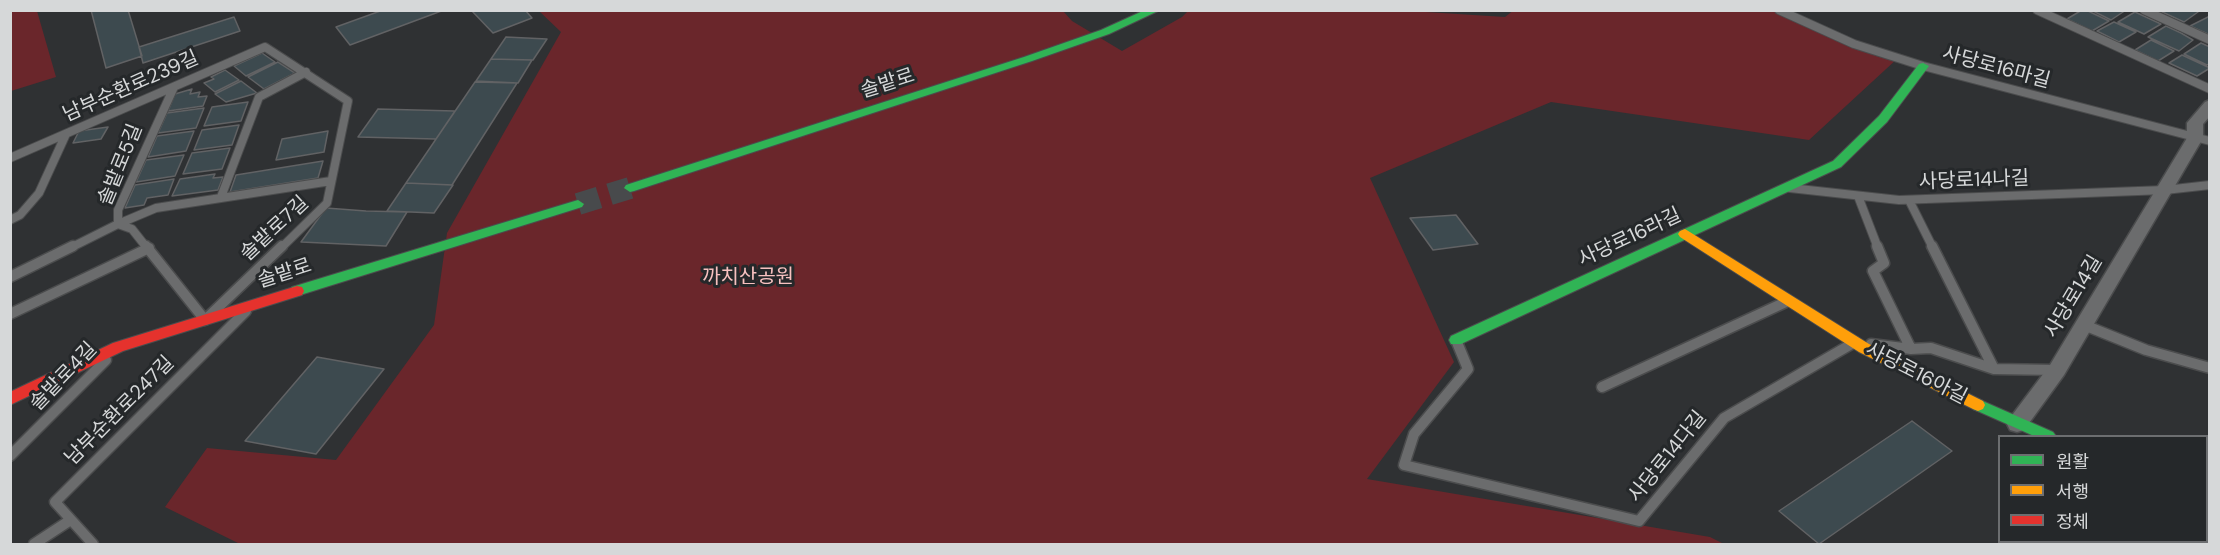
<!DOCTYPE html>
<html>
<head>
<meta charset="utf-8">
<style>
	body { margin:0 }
	#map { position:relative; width:2220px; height:555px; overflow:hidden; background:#2f3133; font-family:"DM Sans","Noto Sans KR",sans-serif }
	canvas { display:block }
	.frame { position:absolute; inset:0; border:12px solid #d6d8d9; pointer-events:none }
	.legend { position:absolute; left:1998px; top:435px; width:210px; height:108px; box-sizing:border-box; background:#25282a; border:2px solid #6c6e70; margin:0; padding:8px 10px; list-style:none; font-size:18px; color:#d6d8d9 }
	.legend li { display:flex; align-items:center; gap:12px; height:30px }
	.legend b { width:30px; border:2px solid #6c6e70 }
</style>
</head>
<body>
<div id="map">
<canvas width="2220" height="555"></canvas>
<div class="frame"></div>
<ul class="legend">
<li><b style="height:8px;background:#30b455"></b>원활</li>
<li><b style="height:8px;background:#ff9f0a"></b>서행</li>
<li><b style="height:8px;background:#e5322d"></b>정체</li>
</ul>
</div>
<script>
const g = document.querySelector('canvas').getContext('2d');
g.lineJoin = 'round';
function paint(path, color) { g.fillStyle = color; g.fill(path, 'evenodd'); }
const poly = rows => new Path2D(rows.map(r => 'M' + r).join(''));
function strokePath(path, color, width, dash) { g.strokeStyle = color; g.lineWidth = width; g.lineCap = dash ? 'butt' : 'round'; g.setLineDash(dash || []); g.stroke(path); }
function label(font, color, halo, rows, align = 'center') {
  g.font = font + ' "DM Sans","Noto Sans KR",sans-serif'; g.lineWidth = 6; g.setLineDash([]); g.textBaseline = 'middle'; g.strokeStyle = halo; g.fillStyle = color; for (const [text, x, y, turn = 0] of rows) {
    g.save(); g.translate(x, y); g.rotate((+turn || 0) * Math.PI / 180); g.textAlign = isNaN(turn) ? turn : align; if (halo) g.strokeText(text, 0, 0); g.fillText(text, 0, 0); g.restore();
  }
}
paint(poly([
	[11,10,37,11,56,77,11,91],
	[1394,10,1505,17,1514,10,1784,10,1898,58,1809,140,1551,102,1370,178,1454,362,1367,479,1710,537,1724,544,240,544,165,507,207,448,336,460,434,325,447,233,561,32,539,11,1063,11,1072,21,1122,51,1182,17,1188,11],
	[2207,482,2210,482,2209,544,2155,544,2152,542,2206,542]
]), '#6a262b');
const building = poly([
	[91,10,128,10,142,56,106,68,91,10],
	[383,10,444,10,350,45,336,27,383,10],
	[471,10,525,10,532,18,493,33,471,10],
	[2082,10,2086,10,2109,21,2092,31,2067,19,2082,10],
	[2091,10,2126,10,2111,20,2091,10],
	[2158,10,2195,10,2198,12,2184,22,2158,10],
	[2135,12,2161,24,2144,34,2118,22,2135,12],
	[2210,16,2210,35,2190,26,2210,16],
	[234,17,240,31,143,63,139,47,234,17],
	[2114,22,2136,32,2119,42,2097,31,2114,22],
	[2166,26,2181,33,2193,40,2179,51,2148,37,2166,26],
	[506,37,547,39,533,60,491,59,506,37],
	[2151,40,2174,51,2158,61,2135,50,2151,40],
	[2201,43,2210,47,2210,63,2207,65,2184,54,2201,43],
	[262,53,275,62,246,76,234,66,262,53],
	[2182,55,2210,68,2197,76,2169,63,2182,55],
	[491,59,532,60,518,83,476,81,491,59],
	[278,62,295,73,264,89,248,77,278,62],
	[225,70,239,80,215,92,204,83,214,79,211,77,225,70],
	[241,81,257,93,226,102,215,94,241,81],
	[475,82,517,83,452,185,406,183,475,82],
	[192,89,190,94,200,92,198,97,207,96,203,106,168,111,175,94,192,89],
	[248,102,241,121,204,126,212,107,248,102],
	[204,108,196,128,158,133,167,113,204,108],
	[378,109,416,110,455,111,436,139,358,137,378,109],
	[239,125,232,145,194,150,202,130,239,125],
	[108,127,101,139,73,143,79,131,108,127],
	[194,131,186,151,148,157,157,136,194,131],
	[328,131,324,152,276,160,282,139,328,131],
	[230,148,222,169,183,174,192,153,230,148],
	[184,155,175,176,136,182,146,160,184,155],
	[323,161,318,178,230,192,236,175,323,161],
	[215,174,213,178,223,177,218,190,172,196,180,179,215,174],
	[174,179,168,195,147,198,144,205,125,208,135,185,174,179],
	[406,183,453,185,434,213,387,211,406,183],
	[326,208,366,211,407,212,386,246,301,242,326,208],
	[1456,215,1478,244,1433,250,1410,218,1456,215],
	[317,357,384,369,316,454,245,441,317,357],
	[1912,421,1952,451,1819,544,1779,511,1912,421]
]);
paint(building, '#3d4a4f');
strokePath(building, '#616264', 1.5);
strokePath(poly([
	[578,204,630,188]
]), '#484a4c', 22, [22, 11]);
const laneFar1 = poly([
	[1779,10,1854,44,1923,66,2210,141],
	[2037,10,2210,89],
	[2144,10,2210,40],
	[10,158,265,47,348,101,327,203,281,248],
	[1790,188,1899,200,2165,190,2210,185],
	[1858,196,1878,248],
	[221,197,259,97,306,72],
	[1909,200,1933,248],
	[10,220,20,215,39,193,66,134],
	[118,224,132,229,147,248],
	[118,224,156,208,331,181],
	[70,248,118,224,118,210,174,87]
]);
const lane = poly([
	[146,246,205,320,282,246],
	[1877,246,1884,263,1873,271,1911,349],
	[1932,246,1994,369],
	[10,277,73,246],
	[10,314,149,248],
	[2084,325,2146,350,2210,368],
	[1456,340,1468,369,1414,434,1404,465,1639,521,1724,418,1855,342],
	[1871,344,1911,349,1931,348,1994,369,2057,370],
	[1602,387,1788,301],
	[10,456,106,360],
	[34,544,69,521],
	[93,544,55,502,246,311]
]);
const street = poly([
	[2210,100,2210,116,2203,124,2203,138,2064,375,2024,430,2017,432,2010,430,2007,424,2010,418,2050,365,2187,138,2187,123,2205,102,2210,100],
	[2206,460,2210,460,2210,478,2206,478,2206,460]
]);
const fast = poly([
	[1145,10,1160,10,1109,34,1032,61,634,191,630,192,624,188,626,185,1024,57,1101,30,1145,10],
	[1923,63,1929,66,1887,122,1841,167,1461,344,1451,344,1449,340,1451,336,1833,161,1879,116,1919,64,1923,63],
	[578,200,584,204,582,207,297,296,290,291,292,287,578,200],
	[1978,399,2053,432,2056,436,2034,436,1973,409,1971,405,1973,401,1978,399]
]);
const slow = poly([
	[1685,229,1869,344,1983,401,1985,405,1983,409,1978,411,1973,409,1859,352,1680,237,1678,234,1680,231,1685,229]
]);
const jam = poly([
	[297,286,302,287,304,291,302,295,123,351,10,405,10,392,113,343,297,286]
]);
strokePath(laneFar1, '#4b4c4d', 10);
strokePath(lane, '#4b4c4d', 13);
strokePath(street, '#4b4c4d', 3);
strokePath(fast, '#4b4c4d', 2);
strokePath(slow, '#4b4c4d', 2);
strokePath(jam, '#4b4c4d', 2);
strokePath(laneFar1, '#6b6c6d', 8);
strokePath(lane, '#6b6c6d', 10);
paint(street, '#6b6c6d');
paint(fast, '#30b455');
paint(slow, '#ff9f0a');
paint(jam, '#e5322d');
label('20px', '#d6d8d9', '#25282a', [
	["사당로16마길",1996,68,15],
	["솔밭로",888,84,-18],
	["남부순환로239길",131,87,-24],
	["솔밭로5길",121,165,-68],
	["사당로14나길",1974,181,-2],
	["솔밭로7길",275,229,-43],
	["사당로16라길",1630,238,-25],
	["솔밭로",285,274,-18],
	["사당로14길",2074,297,-59],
	["사당로16아길",1916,374,27],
	["솔밭로4길",64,377,-46],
	["남부순환로247길",120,411,-45],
	["사당로14다길",1668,457,-51]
]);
label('20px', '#f7c0bf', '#25282a', [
	["까치산공원",748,278]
]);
</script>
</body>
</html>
